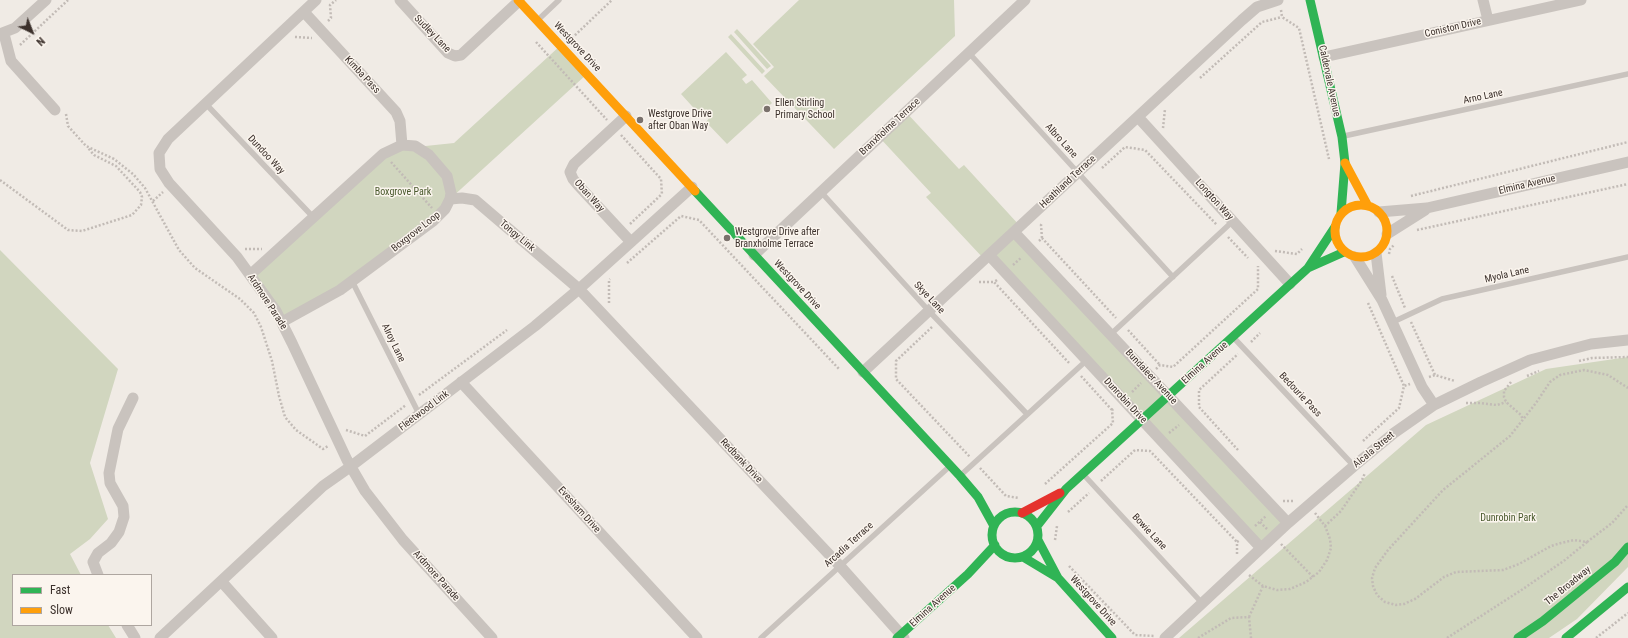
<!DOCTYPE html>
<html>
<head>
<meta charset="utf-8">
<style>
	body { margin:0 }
	#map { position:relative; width:1628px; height:638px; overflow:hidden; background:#f0ebe5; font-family:"Roboto Condensed",sans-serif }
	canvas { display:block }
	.legend { position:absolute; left:12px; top:574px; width:140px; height:52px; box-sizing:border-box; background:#fbf5ee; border:1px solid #aea6a0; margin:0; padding:5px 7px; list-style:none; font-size:12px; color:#3b302b }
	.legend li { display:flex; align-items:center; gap:8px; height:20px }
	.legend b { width:20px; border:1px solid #aea6a0 }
	.north { position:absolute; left:12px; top:12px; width:40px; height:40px; -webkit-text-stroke:3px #fbf5ee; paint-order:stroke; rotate:137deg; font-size:11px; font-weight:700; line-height:16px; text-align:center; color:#3b302b }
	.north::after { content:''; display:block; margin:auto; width:14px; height:18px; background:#3b302b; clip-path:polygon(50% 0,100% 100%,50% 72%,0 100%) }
</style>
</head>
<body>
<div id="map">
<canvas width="1628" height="638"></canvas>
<ul class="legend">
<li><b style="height:5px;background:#30b455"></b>Fast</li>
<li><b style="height:5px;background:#ff9f0a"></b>Slow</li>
</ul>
<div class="north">N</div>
</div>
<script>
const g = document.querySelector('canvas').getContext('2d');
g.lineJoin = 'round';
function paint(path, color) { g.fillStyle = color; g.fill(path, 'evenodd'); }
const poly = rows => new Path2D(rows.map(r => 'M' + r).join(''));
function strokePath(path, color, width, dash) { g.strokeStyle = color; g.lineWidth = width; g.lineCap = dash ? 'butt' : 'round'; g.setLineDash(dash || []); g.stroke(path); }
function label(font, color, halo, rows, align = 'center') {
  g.font = font + ' "Roboto Condensed",sans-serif'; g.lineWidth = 3; g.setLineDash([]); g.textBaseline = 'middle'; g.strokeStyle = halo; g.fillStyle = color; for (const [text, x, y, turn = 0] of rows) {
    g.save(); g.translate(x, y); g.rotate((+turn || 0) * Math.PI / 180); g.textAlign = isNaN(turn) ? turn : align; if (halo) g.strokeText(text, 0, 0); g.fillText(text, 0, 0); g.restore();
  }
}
paint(poly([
	[799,0,954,0,955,36,834,149,764,76,774,67,753,44],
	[737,29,771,66,767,69,734,32],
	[731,34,765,71,762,74,728,37],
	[561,45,587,74,450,199,445,209,340,290,282,322,250,275,383,154,416,147,454,143],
	[726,52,747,75,742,79,746,84,752,80,772,103,727,144,706,122,710,117,706,113,701,116,681,94],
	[904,110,959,169,964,165,1020,226,1014,231,1288,523,1261,548,989,255,984,259,926,197,931,193,879,137],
	[0,250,118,369,90,463,108,519,90,539,70,554,81,575,13,575,13,625,108,625,116,638,0,638],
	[1628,357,1628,567,1577,619,1549,638,1179,638,1426,425,1546,369]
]), '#d1d6bf');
strokePath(poly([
	[1281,10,1282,17,1299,28,1329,159],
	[328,21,331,18,330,5,336,0],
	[295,37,312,38],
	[572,38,612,0],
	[536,42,607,120],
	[20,45,68,0],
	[1200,78,1262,22,1282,17],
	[66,114,68,126,86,146,114,159,133,174,145,188,179,250,195,268,240,299,254,313,261,327,272,361,279,396,285,417,296,430,323,449,328,446],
	[1163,128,1165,109],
	[621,135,661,179,662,195],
	[391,162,432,208],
	[1102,168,1125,147,1145,150,1217,225],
	[0,180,68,230,82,231,132,215,141,205,142,197,140,192,116,166,94,155,88,148],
	[1411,196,1628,142],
	[153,201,163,192],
	[630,224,662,194],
	[1417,230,1628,184],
	[1228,237,1248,258],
	[1042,238,1041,225,1042,223],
	[1039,241,1042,238,1116,318],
	[245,249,262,249],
	[1275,251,1297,254,1302,249],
	[1389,254,1390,249,1394,245],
	[627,263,681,216,699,220,839,369],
	[1013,265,1022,257],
	[1392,276,1405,308],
	[997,280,994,282,1070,364],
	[979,282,994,282],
	[609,303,609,280,610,279],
	[1368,303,1404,386],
	[1411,322,1435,375],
	[932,327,896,361,896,379,970,457],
	[1128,330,1160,365],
	[1251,342,1260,333],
	[1579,361,1592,358,1628,357],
	[1156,369,1160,365,1173,367,1258,289,1258,266],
	[1081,376,1112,410],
	[1527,376,1539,371],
	[1429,377,1435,375,1455,381],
	[1511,382,1504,391,1504,397,1506,402,1521,415,1523,420],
	[1132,392,1141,383],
	[419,395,507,330],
	[1466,403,1480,403,1497,405,1506,402],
	[346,430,365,436,406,405],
	[1169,433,1179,425],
	[1363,441,1399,408,1404,386,1410,384],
	[1238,450,1199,407,1199,390,1238,354],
	[980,468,1006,496,1019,498],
	[1101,481,1135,450,1150,451,1237,542],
	[1045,484,1113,423,1112,410,1115,408],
	[1283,501,1294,501],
	[1068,512,1089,493],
	[1315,513,1325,526,1341,511,1362,480,1365,473],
	[1260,522,1267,529],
	[1255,526,1266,516],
	[1055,540,1057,526],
	[1587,542,1612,523,1628,505],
	[1281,544,1313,577],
	[1237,554,1237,542,1240,540],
	[1069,566,1135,635,1155,636],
	[1249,575,1263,586],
	[1249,617,1263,586,1277,590,1290,589,1306,582,1319,572,1327,560,1331,548,1330,539,1325,526],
	[1198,638,1231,618,1249,617,1251,638],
	[1447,638,1523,589,1565,560,1587,542,1574,540,1561,543,1551,546,1519,564,1503,570,1456,572,1444,577,1415,599,1404,604,1396,605,1385,602,1377,595,1373,586,1372,578,1375,568,1388,550,1443,490,1510,436,1536,403,1550,382,1560,375,1584,370,1608,375,1628,388],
	[1596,638,1628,613]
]), '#c2bbb6', 2.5, [2, 2]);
strokePath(poly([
	[539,19,559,0],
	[969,53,1173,277],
	[205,103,314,218],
	[1344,136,1628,74],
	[821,192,929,311,1027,414],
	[352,281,419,414],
	[1393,322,1442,299,1628,257],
	[1111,334,1233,221],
	[1233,337,1354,466],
	[962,474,1087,360],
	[1083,474,1202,603],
	[761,638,950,466]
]), '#c9c3be', 5.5);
strokePath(poly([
	[316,0,168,139,159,153,160,169,169,183,237,257,276,311,292,343,347,460,365,491,403,540,492,638],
	[400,0,448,53,455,56,461,55,519,1],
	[1483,0,1488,20],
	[304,12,396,112,400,121,402,145],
	[0,34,15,28,46,0],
	[4,34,11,61,55,110],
	[1324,57,1581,0],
	[626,116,574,164,570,172,573,179,578,185,631,242],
	[1138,117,1290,284],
	[450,199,462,198,475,200,579,289,840,566,904,638],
	[1379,212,1427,208,1628,162],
	[1014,232,1288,523],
	[1387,234,1425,210],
	[1376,253,1381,295],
	[754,255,1025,0],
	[989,255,1261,548],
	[1355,257,1382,300,1422,387,1434,405],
	[250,275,383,154,402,145,415,146,429,155,447,176,451,193,450,199,445,209,433,221,340,290,282,322],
	[863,372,1242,20,1257,7,1278,0],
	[461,382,697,638],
	[98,575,93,562,98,553,111,543,119,532,124,517,123,506,110,483,109,473,118,429,133,398],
	[221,581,272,638],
	[127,625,135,638],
	[160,638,323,486,350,467,535,326,579,289,692,187],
	[1165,638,1288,523,1354,466,1394,433,1434,405,1481,382,1530,360,1591,344,1628,340]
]), '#c9c3be', 11);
strokePath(poly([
	[1310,0,1342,137,1345,163,1341,213],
	[695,191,960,476,978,497,994,526],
	[1308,268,1344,252],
	'992 535a23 23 0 1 1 46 0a23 23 0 1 1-46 0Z',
	[1037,526,1066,489,1308,268,1335,227],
	[1038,540,1058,578,1112,638],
	[1023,557,1058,578],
	[897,638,968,574,995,545],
	[1518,638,1543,621,1615,562,1628,547],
	[1566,638,1628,587]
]), '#30b455', 9);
strokePath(poly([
	[518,0,695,191],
	[1345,163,1368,206],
	'1335 231a26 26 0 1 1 52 0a26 26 0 1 1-52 0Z'
]), '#ff9f0a', 9);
strokePath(poly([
	[1022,513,1060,493]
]), '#e5322d', 9);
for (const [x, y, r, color] of [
	[767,109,4,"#7a716c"],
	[640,120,4,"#7a716c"],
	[727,238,4,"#7a716c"]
]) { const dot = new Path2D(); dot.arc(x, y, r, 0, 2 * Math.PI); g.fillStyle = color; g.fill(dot); strokePath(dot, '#fbf5ee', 1.5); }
label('10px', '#3b302b', '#fbf5ee', [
	["Coniston Drive",1453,28,-13],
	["Sudley Lane",432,34,46],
	["Westgrove Drive",577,47,47],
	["Kimba Pass",362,75,47],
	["Caldervale Avenue",1329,81,78],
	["Arno Lane",1483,97,-12],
	["Branxholme Terrace",890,127,-43],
	["Albro Lane",1061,141,48],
	["Dundoo Way",266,155,47],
	["Heathland Terrace",1068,182,-43],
	["Elmina Avenue",1527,185,-13],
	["Oban Way",589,196,48],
	["Longton Way",1214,200,48],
	["Boxgrove Loop",416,232,-38],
	["Tongy Link",517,236,40],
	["Myola Lane",1507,275,-13],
	["Westgrove Drive",797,285,47],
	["Skye Lane",929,298,47],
	["Ardmore Parade",267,302,57],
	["Alroy Lane",393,343,64],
	["Elmina Avenue",1205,363,-42],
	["Bundaleer Avenue",1151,377,47],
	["Bedourie Pass",1300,395,47],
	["Dunrobin Drive",1125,401,47],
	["Fleetwood Link",424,411,-37],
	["Alcala Street",1374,450,-40],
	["Redbank Drive",741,461,47],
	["Evesham Drive",579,510,48],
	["Bowie Lane",1149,532,47],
	["Arcadia Terrace",849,545,-42],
	["Ardmore Parade",436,576,48],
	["The Broadway",1568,586,-39],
	["Westgrove Drive",1093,601,48],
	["Elmina Avenue",933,606,-42]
]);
label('10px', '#3b302b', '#fbf5ee', [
	["Ellen Stirling",775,103],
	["Primary School",775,115],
	["Westgrove Drive",648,114],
	["after Oban Way",648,126],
	["Westgrove Drive after",735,232],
	["Branxholme Terrace",735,244]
], 'left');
label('10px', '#4a5a2e', '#fbf5ee', [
	["Boxgrove Park",403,192],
	["Dunrobin Park",1508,518]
]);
</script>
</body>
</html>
